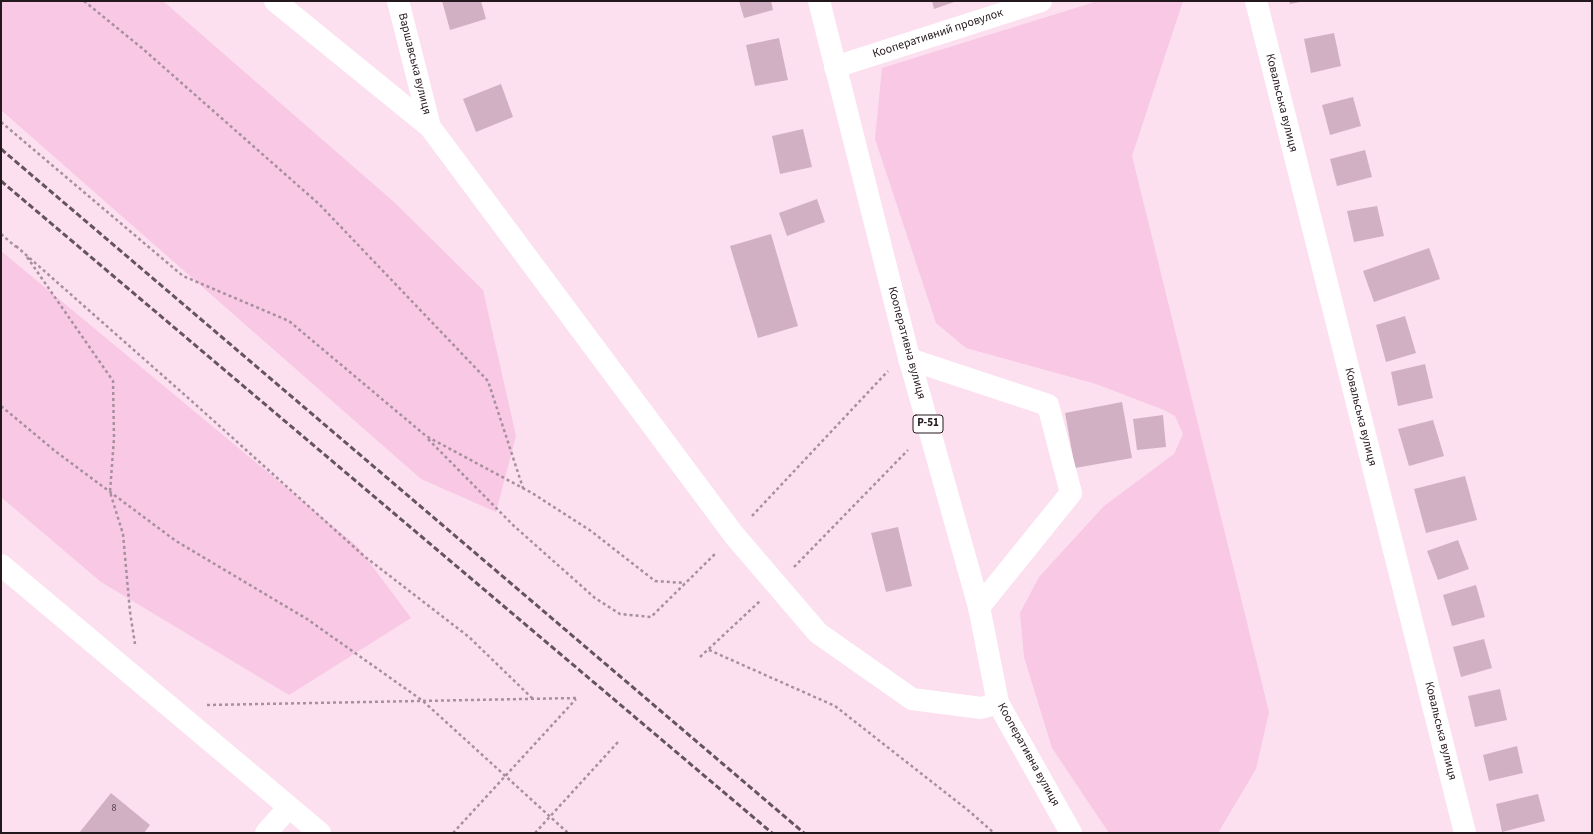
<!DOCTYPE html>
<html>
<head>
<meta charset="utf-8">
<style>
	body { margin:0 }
	#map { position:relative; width:1593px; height:834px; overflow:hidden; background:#fce0ef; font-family:"Source Sans 3",sans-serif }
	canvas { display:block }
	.frame { position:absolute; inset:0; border:2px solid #24181f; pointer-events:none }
</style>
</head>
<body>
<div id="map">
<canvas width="1593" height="834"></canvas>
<div class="frame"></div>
</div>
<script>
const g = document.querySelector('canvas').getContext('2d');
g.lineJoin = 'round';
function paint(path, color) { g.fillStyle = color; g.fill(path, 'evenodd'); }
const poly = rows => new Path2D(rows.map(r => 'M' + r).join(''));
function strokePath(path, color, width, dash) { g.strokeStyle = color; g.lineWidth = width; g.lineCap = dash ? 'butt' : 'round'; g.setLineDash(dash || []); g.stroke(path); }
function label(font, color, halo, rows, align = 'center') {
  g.font = font + ' "Source Sans 3",sans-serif'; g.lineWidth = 4; g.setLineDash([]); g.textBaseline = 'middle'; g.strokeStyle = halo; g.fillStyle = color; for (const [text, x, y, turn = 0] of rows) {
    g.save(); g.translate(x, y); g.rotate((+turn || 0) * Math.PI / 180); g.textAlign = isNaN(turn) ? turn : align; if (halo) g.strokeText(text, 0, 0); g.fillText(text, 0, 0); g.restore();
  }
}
paint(poly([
	[1,1,163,1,394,202,483,290,516,436,496,512,421,479,1,110],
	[1098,1,1183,1,1132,156,1269,712,1256,769,1218,833,1109,833,1052,748,1024,657,1020,613,1039,577,1104,506,1174,454,1183,434,1175,416,1164,410,1096,384,966,348,936,323,875,139,882,68],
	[1,251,358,547,411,618,289,695,101,582,1,497]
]), '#f8c8e4');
paint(poly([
	[442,1,481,1,486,19,450,30],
	[739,1,771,1,773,10,744,18],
	[932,1,957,1,934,9],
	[1289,1,1300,1,1300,2,1290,4],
	[1334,33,1341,66,1311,73,1304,39],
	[779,38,788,80,755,86,746,45],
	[501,84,513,117,476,132,463,99],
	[1353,97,1361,126,1330,135,1322,105],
	[803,129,812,167,780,174,772,136],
	[1365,150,1372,177,1337,186,1330,159],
	[817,199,825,222,787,236,779,213],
	[1377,206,1384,236,1354,242,1347,211],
	[771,234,798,326,758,338,730,246],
	[1429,248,1440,279,1374,302,1363,271],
	[1405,316,1416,353,1386,362,1376,325],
	[1425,364,1433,398,1398,406,1391,372],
	[1122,402,1132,458,1075,468,1065,413],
	[1163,415,1166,447,1137,450,1133,419],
	[1433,420,1444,456,1409,466,1398,429],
	[1465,476,1477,520,1426,533,1414,489],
	[898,527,912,586,886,592,871,533],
	[1458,540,1469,569,1438,580,1427,551],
	[1476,585,1485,617,1452,626,1443,595],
	[1484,639,1492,668,1461,677,1453,647],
	[1500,689,1507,720,1475,727,1468,696],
	[1517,746,1523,773,1489,781,1483,755],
	[111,793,150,825,144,833,79,833],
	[1538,794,1545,821,1502,832,1496,804]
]), '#d2b0c3');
strokePath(poly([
	[84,1,143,49,319,204,488,381,523,488],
	[1,122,183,276,289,321,426,436,532,493,591,531,655,581,685,583],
	[1,234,16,247],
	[16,246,195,404,364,556,469,637,533,699],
	[27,257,113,381,114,438,110,492,123,534,130,612,135,644],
	[1,406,55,451,176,541,307,619,423,701,568,833],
	[428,439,514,526,595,598,620,614,651,617,716,553],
	[752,516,888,371],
	[794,567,908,450],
	[709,650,835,706,969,811,994,833],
	[700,657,760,601],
	[207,705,577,698],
	[453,833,576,699],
	[535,833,618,742]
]), '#a6909c', 2.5, [3, 3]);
strokePath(poly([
	[275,1,430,127,734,535,818,633,912,699,981,708,998,703],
	[398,1,430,127],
	[1256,1,1465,833],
	[835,67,1041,1],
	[909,359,1048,405,1071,493,979,607],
	[1,565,320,833],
	[266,833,289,807]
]), '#fff', 22);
strokePath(poly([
	[819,1,907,350,979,607,998,703,1071,833]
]), '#fff', 22);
strokePath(poly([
	[1,149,804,833],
	[1,181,772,833]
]), '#64545d', 3, [6, 3]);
label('10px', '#503e48', null, [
	["8",114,809]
]);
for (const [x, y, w] of [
	[928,424,30]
]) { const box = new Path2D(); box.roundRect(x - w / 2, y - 9, w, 18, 3); g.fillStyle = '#fff'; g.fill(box); strokePath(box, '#24181f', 1); }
label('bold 11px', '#24181f', null, [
	["Р-51",928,424]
]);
label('12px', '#24181f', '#fff', [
	["Кооперативний провулок",938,34,-18],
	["Варшавська вулиця",414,64,76],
	["Ковальська вулиця",1281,103,76],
	["Кооперативна вулиця",906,343,75],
	["Ковальська вулиця",1360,417,76],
	["Ковальська вулиця",1440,731,76],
	["Кооперативна вулиця",1028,755,61]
]);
</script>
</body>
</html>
